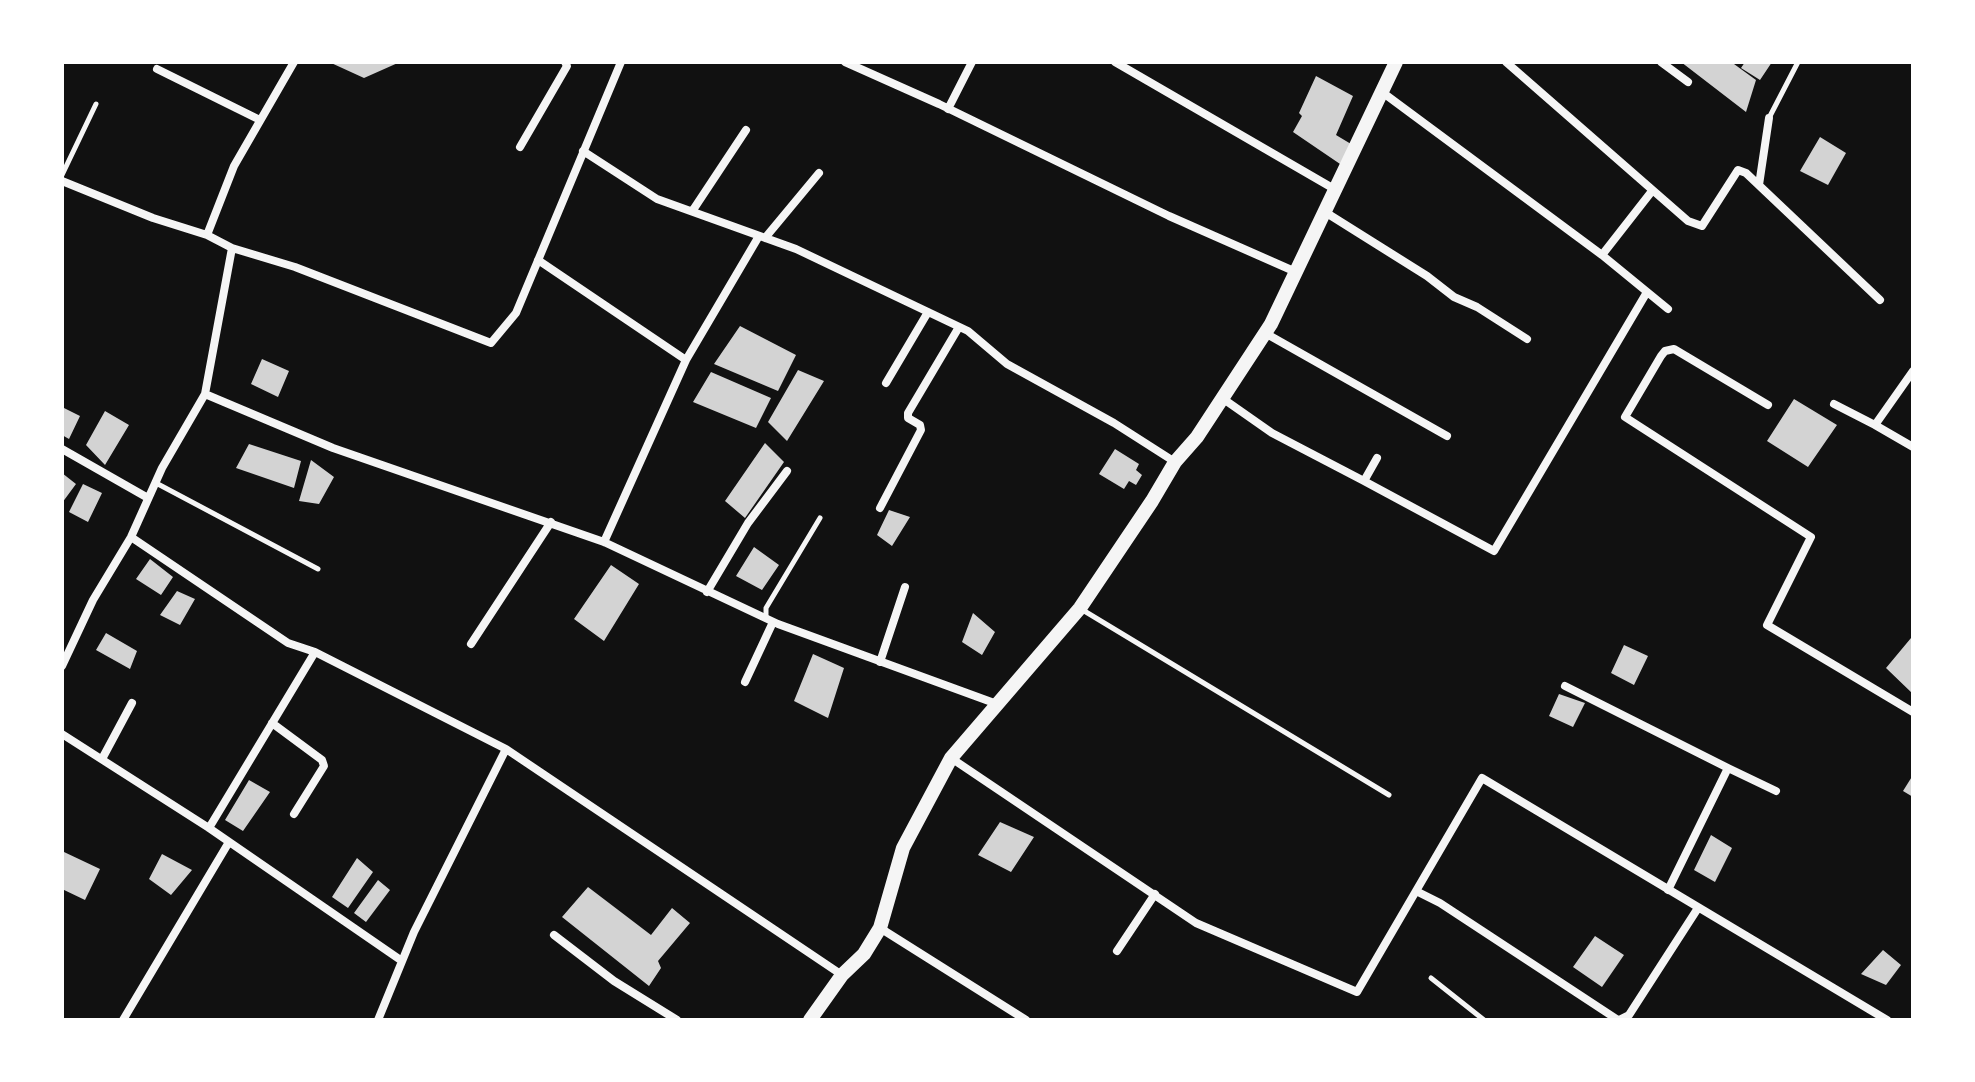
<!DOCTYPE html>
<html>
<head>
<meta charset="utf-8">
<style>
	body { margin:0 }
	#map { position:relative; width:1975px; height:1082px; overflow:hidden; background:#111; font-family:Helvetica,sans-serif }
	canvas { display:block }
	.frame { position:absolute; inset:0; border:64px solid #fff; pointer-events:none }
</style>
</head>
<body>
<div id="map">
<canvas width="1975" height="1082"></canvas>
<div class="frame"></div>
</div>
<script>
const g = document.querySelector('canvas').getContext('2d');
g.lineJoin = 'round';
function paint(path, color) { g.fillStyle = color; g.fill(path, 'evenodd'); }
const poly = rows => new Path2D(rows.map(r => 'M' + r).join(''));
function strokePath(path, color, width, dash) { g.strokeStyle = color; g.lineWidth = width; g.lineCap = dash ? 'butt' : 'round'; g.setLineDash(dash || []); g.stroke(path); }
paint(poly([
	[329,62,400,62,364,78],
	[1681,62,1736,62,1734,64,1756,80,1746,112],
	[1745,62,1772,62,1760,80,1741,68],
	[1316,76,1353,96,1336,135,1351,144,1343,166,1293,132,1302,116,1299,113],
	[1820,137,1846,153,1828,185,1800,171],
	[740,326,796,355,778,391,714,364],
	[262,359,289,371,278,397,251,384],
	[798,370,824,381,787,441,768,422],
	[711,372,771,398,756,428,693,402],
	[1794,399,1837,425,1808,467,1767,441],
	[62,407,80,416,69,439,62,435],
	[105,411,129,425,105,465,86,445],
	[765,443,784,462,745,518,725,501],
	[249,444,301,461,294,488,236,468],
	[1115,449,1139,464,1136,470,1142,475,1136,485,1129,481,1124,489,1099,474],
	[311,460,334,477,319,504,299,501],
	[62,473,76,484,62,503],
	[83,484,102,493,88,522,69,512],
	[889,510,910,517,892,546,877,535],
	[754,547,779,565,762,590,736,576],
	[150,559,173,577,161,595,136,579],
	[611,565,639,584,604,641,574,619],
	[177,591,195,599,180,625,160,615],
	[973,613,995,632,982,655,962,642],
	[106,633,137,651,130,669,96,650],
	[1911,638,1913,639,1913,694,1886,668],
	[1624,645,1648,656,1634,685,1611,673],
	[813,654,844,668,828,718,794,701],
	[1559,694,1585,703,1573,727,1549,716],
	[1913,775,1913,797,1903,791],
	[249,780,270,792,243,831,225,820],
	[1000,822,1034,837,1011,872,978,855],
	[1711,835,1732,848,1715,882,1694,870],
	[64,852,100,869,85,900,62,889],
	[162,854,192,870,171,895,149,879],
	[357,858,373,872,348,908,332,897],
	[378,880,390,890,366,922,354,913],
	[588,887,651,935,672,908,690,923,658,961,661,968,649,986,562,917],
	[1595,936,1624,955,1602,987,1573,967],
	[1883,950,1901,965,1886,985,1861,974]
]), '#d3d3d3');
strokePath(poly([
	[1769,118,1798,62],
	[62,175,96,104],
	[156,483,318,569],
	[1081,609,1389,795],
	[766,618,766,608,820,518],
	[1431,978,1484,1020]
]), '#f5f5f5', 5);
strokePath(poly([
	[845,62,939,104,1169,216,1296,272],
	[1115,62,1336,190],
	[1506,62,1688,221,1702,226,1738,170,1746,173,1880,300],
	[1661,62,1688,82],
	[157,69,260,120],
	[1382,92,1602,255],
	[948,109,972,62],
	[520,147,567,66,565,62],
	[583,151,657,199,796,249,968,331,1007,364,1114,423,1175,462],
	[62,181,153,218,207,235],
	[1759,185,1769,118],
	[1652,191,1602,255,1668,309],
	[693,210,746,130],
	[1325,212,1427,276,1454,297,1477,307,1527,339],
	[765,238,819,173],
	[232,248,295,267,491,343,516,313,621,62],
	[538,260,686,360],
	[1265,333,1447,436],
	[1913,371,1875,425,1913,447],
	[886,383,928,312],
	[205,394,333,448,604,542,778,624,997,704],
	[1222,398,1272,433,1364,481],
	[1834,404,1875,425],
	[1768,405,1674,349,1665,351,1661,356,1625,417,1811,537,1767,625,1913,712],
	[62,449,148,498],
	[1377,458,1364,481,1494,551,1647,292],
	[880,508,921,430,920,425,908,418,908,413,959,327],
	[131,537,288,643,315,652],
	[604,542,686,360,759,236],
	[707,592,748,523,787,471],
	[471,644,551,522],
	[880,662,905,587],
	[62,666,93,600,131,537,162,468,205,394,232,248,207,235,234,166,294,62],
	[745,682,773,622],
	[1565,686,1728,768,1668,890],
	[272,723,322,760,324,766,294,814],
	[62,734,209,828,402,961],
	[951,758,1196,923,1357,992,1482,778,1887,1020],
	[102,759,132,703],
	[1728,768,1776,791],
	[209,828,315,652,506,749,842,975],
	[1416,891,1440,903,1618,1020],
	[880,928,1026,1020],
	[554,935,614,981,677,1020],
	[1117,951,1155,894],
	[123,1020,229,842],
	[378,1020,414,932,506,749],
	[1619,1020,1629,1015,1698,908]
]), '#f5f5f5', 8);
strokePath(poly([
	[810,1020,842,975,864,954,880,928,903,848,951,758,1080,608,1152,501,1175,462,1197,437,1271,324,1396,62]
]), '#f5f5f5', 14);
</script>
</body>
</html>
